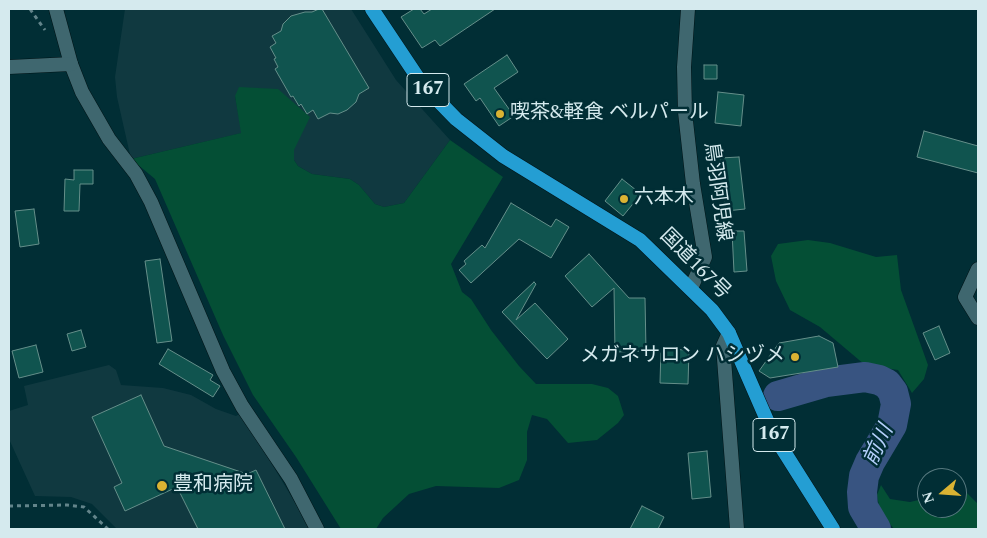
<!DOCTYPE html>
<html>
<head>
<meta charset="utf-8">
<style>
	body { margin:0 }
	#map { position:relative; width:987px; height:538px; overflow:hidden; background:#012e35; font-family:Spectral,serif }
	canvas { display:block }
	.frame { position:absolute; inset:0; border:10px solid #d5eaee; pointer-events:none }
	.north { position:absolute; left:917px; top:468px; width:50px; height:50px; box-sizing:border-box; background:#012e35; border:1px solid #56797f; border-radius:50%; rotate:252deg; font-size:14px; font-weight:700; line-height:20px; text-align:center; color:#d5eaee }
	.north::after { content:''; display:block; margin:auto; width:18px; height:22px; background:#dab333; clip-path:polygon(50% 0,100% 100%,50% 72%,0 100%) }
</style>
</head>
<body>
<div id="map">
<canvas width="987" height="538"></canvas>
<div class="frame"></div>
<div class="north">N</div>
</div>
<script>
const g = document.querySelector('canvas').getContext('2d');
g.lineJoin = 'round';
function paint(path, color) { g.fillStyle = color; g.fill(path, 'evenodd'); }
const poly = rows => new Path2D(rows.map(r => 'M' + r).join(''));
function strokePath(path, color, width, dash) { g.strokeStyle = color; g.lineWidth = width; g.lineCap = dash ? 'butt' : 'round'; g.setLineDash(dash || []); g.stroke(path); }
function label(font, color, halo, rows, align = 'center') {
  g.font = font + ' Spectral,"Noto Sans JP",serif'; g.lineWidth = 5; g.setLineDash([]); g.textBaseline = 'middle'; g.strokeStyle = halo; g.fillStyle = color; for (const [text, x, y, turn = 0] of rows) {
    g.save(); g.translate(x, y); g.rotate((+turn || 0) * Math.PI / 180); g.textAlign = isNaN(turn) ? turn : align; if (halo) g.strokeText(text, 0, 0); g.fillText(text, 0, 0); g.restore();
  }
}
paint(poly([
	[125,9,351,9,396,80,450,140,404,203,384,207,375,204,359,185,350,179,312,174,298,166,294,160,294,150,235,96,242,133,131,159,117,97,115,77],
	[109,365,116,370,121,385,163,388,191,395,216,409,236,416,241,413,311,529,117,529,92,504,71,497,35,496,9,439,9,411,28,405,24,386]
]), '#103940');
paint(poly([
	[239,87,278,89,310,117,294,150,294,160,298,166,312,174,350,179,359,185,375,204,384,207,404,203,450,140,503,177,451,264,462,292,471,299,491,330,519,366,536,384,592,384,608,388,618,396,624,415,618,423,597,440,568,443,547,419,532,415,527,432,527,460,519,480,499,488,436,486,409,494,383,518,376,529,341,529,296,457,253,395,223,335,155,179,131,159,241,133,235,96],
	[808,240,830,243,876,257,897,255,901,290,928,365,924,379,912,393,898,370,865,365,820,327,790,310,776,281,771,256,778,244],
	[881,485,890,499,910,502,927,498,927,508,957,508,957,491,966,492,978,504,978,529,894,529,880,511,877,495]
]), '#044f35');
strokePath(poly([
	[778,396,826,382,865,377,879,380,887,384,893,392,896,404,892,425,870,462,864,476,862,492,863,507,876,529]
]), '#385481', 30);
const building = poly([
	[319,9,322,9,369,88,359,94,356,102,347,110,338,114,330,113,318,119,313,110,307,114,301,104,299,106,293,96,291,97,275,69,278,67,274,59,276,58,270,47,276,43,272,36,281,31,283,24,291,16,305,12,312,12,319,9],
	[414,9,420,9,424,14,432,9,495,9,440,46,435,40,422,48,401,17,414,9],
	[507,55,518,72,494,88,514,116,499,126,480,98,476,101,464,84,507,55],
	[704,65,717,65,717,79,704,79,704,65],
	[718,92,744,95,741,126,715,123,718,92],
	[924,131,978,146,978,173,917,157,924,131],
	[739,157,745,209,726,211,720,158,739,157],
	[74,170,93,170,93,184,80,184,79,211,64,211,65,179,74,180,74,170],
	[622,179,641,194,623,216,605,201,622,179],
	[511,203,551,227,556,219,569,227,551,258,519,239,471,283,459,270,466,264,464,261,482,245,485,248,511,203],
	[34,209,39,244,20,247,15,211,34,209],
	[732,231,744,231,747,271,734,272,732,231],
	[589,254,629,298,645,298,646,351,615,352,614,288,592,307,565,276,589,254],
	[160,259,172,341,157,343,145,261,160,259],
	[534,282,536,284,516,320,535,303,568,339,547,359,502,312,534,282],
	[939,326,950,353,935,360,923,333,939,326],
	[81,330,86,347,72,351,67,334,81,330],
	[819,336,833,343,838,367,770,378,759,371,779,343,819,336],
	[36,345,43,372,19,378,12,351,36,345],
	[168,349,213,375,210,380,220,386,213,397,159,364,168,349],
	[661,349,689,350,688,384,660,383,661,349],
	[141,395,164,446,247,474,256,470,285,529,198,529,177,487,125,511,114,487,122,483,92,417,141,395],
	[707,451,711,497,692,499,688,453,707,451],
	[642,506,664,517,658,529,630,529,642,506]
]);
paint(building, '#10544f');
strokePath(building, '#658f8a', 1);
const minor = poly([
	[56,9,71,64,82,92,109,139,136,174,151,202,223,371,242,406,291,479,317,529],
	[978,269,965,297,978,318]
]);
const tertiary = poly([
	[9,67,71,64],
	[729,333,723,346,737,529]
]);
const secondary = poly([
	[688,9,684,67,685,112,693,184,705,257,691,288]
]);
const trunk = poly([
	[372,9,422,84,456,119,503,156,640,240,712,310,729,333,773,434,833,529]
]);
strokePath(minor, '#011417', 15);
strokePath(tertiary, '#011417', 15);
strokePath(secondary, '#011417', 15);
strokePath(trunk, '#011417', 15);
strokePath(poly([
	[30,9,45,30],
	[9,506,67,505,84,507,108,529]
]), '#62848a', 3, [4, 4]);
strokePath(minor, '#3f676f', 14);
strokePath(tertiary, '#3f676f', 14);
strokePath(secondary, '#3f676f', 14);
strokePath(trunk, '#249ed3', 14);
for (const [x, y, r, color] of [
	[500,114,5,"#dab333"],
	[624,199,5,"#dab333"],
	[795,357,5,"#dab333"],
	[162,486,6,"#dab333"]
]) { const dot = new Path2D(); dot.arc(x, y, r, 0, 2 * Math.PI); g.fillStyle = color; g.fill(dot); strokePath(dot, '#012e35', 2); }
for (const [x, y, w] of [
	[428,90,42],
	[774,435,42]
]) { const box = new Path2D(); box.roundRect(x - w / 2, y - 16.5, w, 33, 4); g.fillStyle = '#012e35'; g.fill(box); strokePath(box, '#d5eaee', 1); }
label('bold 19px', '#d5eaee', null, [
	["167",428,90],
	["167",774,435]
]);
label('20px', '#d5eaee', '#012e35', [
	["喫茶&軽食 ベルパール",510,114],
	["六本木",634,199],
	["メガネサロン ハシヅメ",785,357,"right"],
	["豊和病院",173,486]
], 'left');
label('20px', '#d5eaee', '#012e35', [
	["鳥羽阿児線",716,192,82],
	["国道167号",694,265,45]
]);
label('italic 21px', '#b5d0fb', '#012e35', [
	["前川",880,446,-65]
]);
</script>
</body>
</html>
